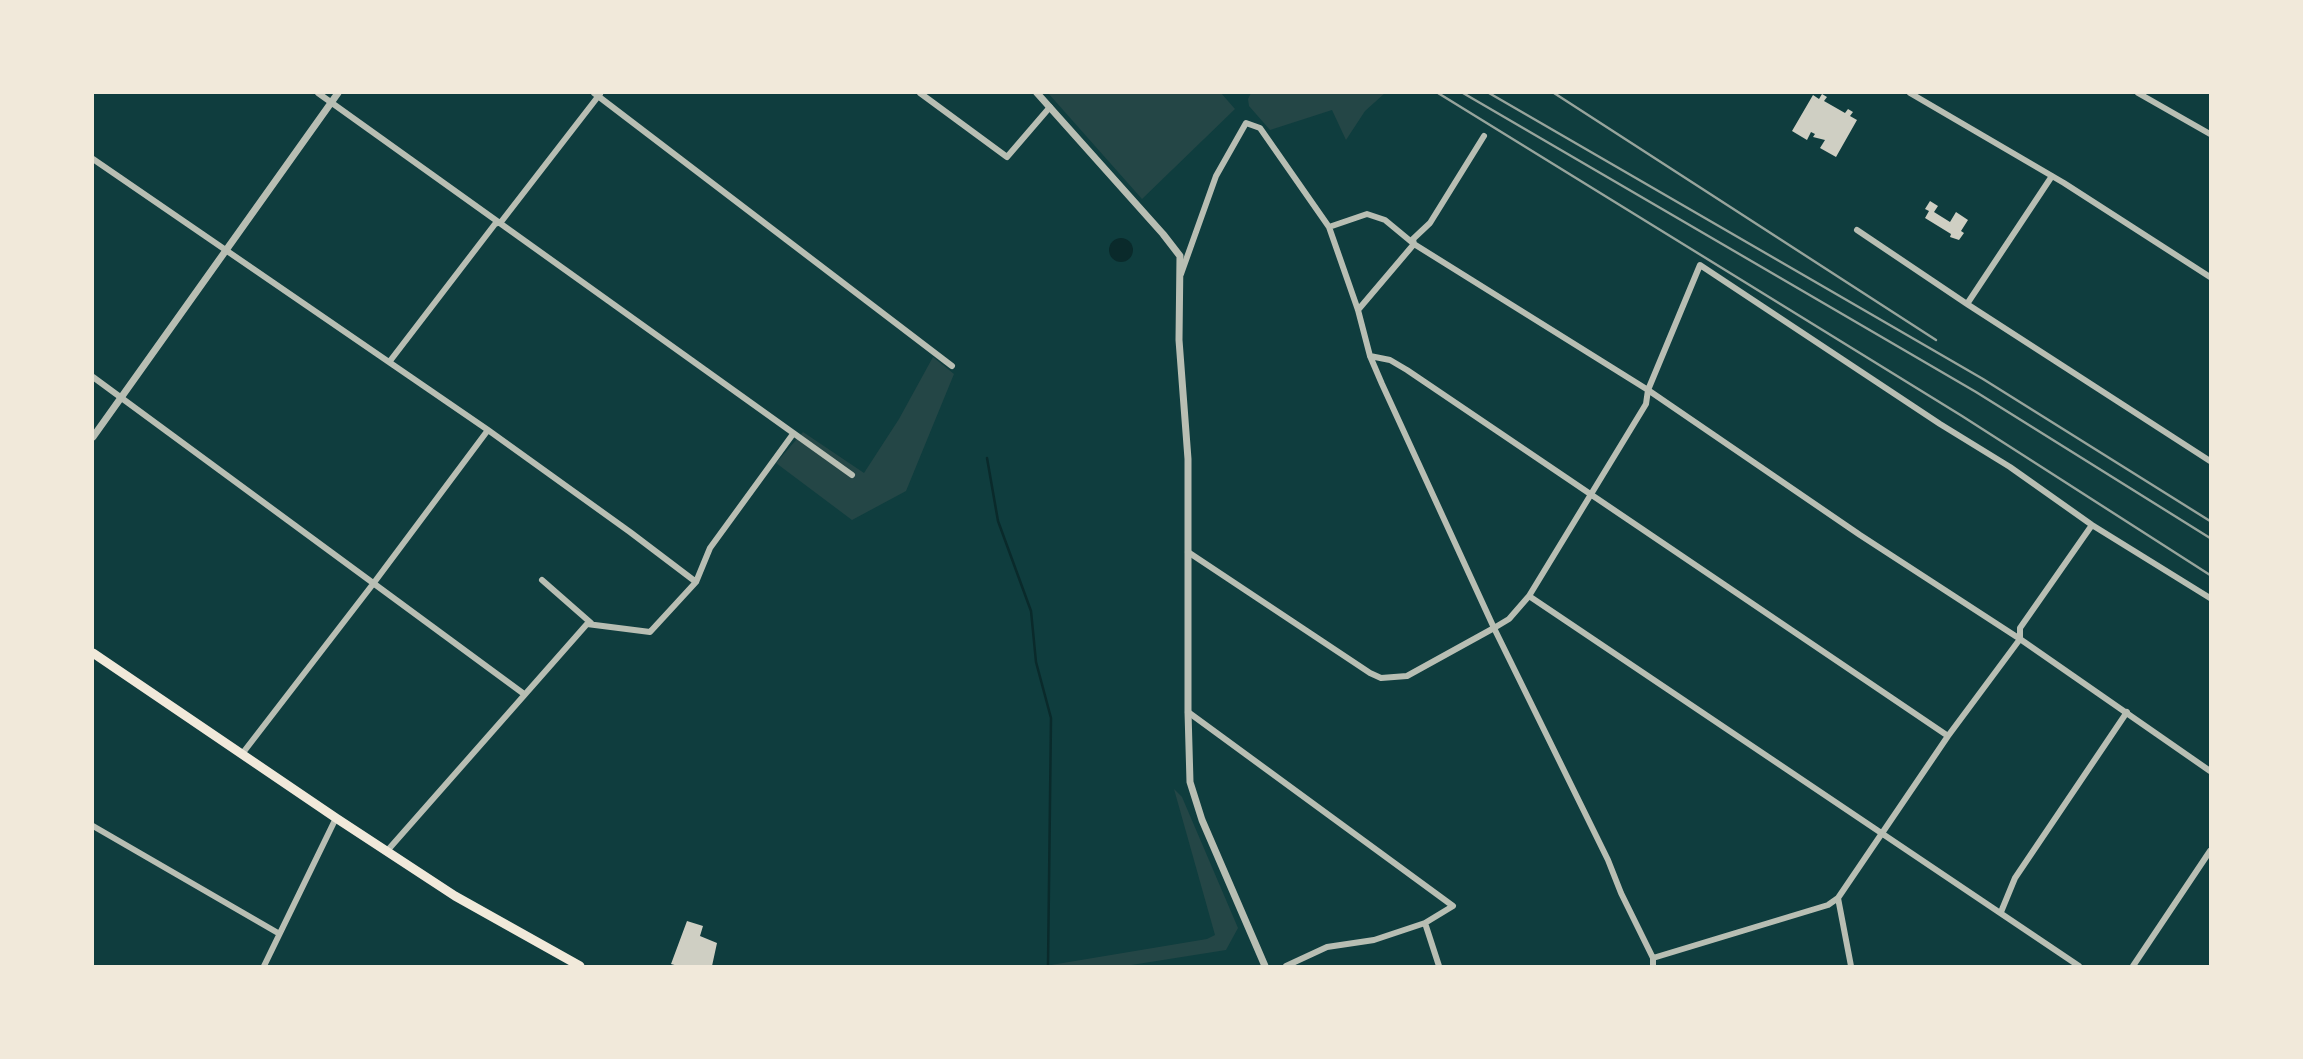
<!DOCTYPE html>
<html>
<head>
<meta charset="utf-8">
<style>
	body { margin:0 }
	#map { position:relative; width:2303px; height:1059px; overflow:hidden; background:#0f3d3e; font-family:"Fira Sans",sans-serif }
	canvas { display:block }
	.frame { position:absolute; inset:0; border:94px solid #f1e9da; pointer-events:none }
</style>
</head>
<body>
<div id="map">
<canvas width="2303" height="1059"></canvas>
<div class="frame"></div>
</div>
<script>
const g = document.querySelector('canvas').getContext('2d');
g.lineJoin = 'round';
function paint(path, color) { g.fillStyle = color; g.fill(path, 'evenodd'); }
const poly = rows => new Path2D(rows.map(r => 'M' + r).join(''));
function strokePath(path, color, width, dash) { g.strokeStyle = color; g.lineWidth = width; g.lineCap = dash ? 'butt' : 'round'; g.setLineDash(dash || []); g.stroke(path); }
paint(poly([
	[1048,93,1221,93,1235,109,1142,199],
	[1251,93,1385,93,1365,111,1346,140,1332,110,1270,130,1249,106,1248,99],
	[933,357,954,374,906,491,852,520,776,463,803,432,864,473,899,419],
	[1174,789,1182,797,1238,928,1226,950,1125,966,1045,966,1207,939,1215,935]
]), '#244646');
paint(poly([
	'1109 250a12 12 0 1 1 24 0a12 12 0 1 1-24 0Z'
]), '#0a2a2b');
strokePath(poly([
	[987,458,998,521,1031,611,1036,662,1051,718,1048,966]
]), '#0a2a2b', 2.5);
paint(poly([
	[1822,94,1827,97,1824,101,1845,113,1848,109,1853,112,1850,116,1857,120,1836,157,1820,148,1825,140,1813,137,1815,134,1811,132,1807,140,1792,131,1813,95,1819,99],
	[1930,201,1938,206,1934,212,1950,222,1956,212,1968,220,1961,231,1964,233,1959,240,1950,237,1951,234,1925,218,1929,211,1925,209],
	[687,921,703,926,700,936,717,943,712,966,678,966,671,964]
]), '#cfcfc3');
strokePath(poly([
	[318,93,852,475],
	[594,93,952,366],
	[920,93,1007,157,1050,107],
	[1910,93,2064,183,2210,277],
	[2138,93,2210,134],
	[93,159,488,430,630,532,696,582],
	[1329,227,1367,214,1385,220,1414,244,1648,390,1860,535,2020,639,2210,771],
	[1857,230,1967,304,2210,461],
	[1181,274,1216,176,1246,123,1260,128,1329,227,1358,310,1370,356,1382,384,1494,628,1608,860,1621,893,1653,958,1653,966],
	[1967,304,2052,176],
	[1358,310,1414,244,1413,239,1430,223,1484,136],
	[1370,356,1390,360,1407,370,1948,736],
	[390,361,495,224,501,222,600,94],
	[93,377,524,694],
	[1188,552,1370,673,1381,678,1407,676,1494,628,1509,619,1529,596,1646,404,1648,390,1700,265,1940,424,2010,467,2092,525,2210,598],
	[542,580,591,623],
	[1529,596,2079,966],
	[1188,712,1453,906,1425,923,1374,940,1327,947,1286,966],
	[242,754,373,584,488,430],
	[93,826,278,933],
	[387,851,587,624,650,632,696,582,710,548,793,434],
	[2001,912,2015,878,2127,712],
	[1425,923,1439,966],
	[1653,958,1828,905,1838,898],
	[264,966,336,818],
	[1851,966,1838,898,1948,736,2020,639,2020,628,2092,525],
	[2133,966,2210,851]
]), '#b8beb3', 6);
strokePath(poly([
	[1037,93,1163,234,1180,256,1179,340,1188,459,1188,712,1190,782,1202,820,1265,966],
	[93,437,338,93]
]), '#b8beb3', 7);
strokePath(poly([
	[93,653,336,818,455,896,580,966]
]), '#f1e9da', 9);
strokePath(poly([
	[1438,93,1962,416,2210,575],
	[1463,93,1976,392,2210,538],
	[1489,93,1983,379,2210,521],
	[1554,93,1936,340]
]), '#97a49c', 2.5);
</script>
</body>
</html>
